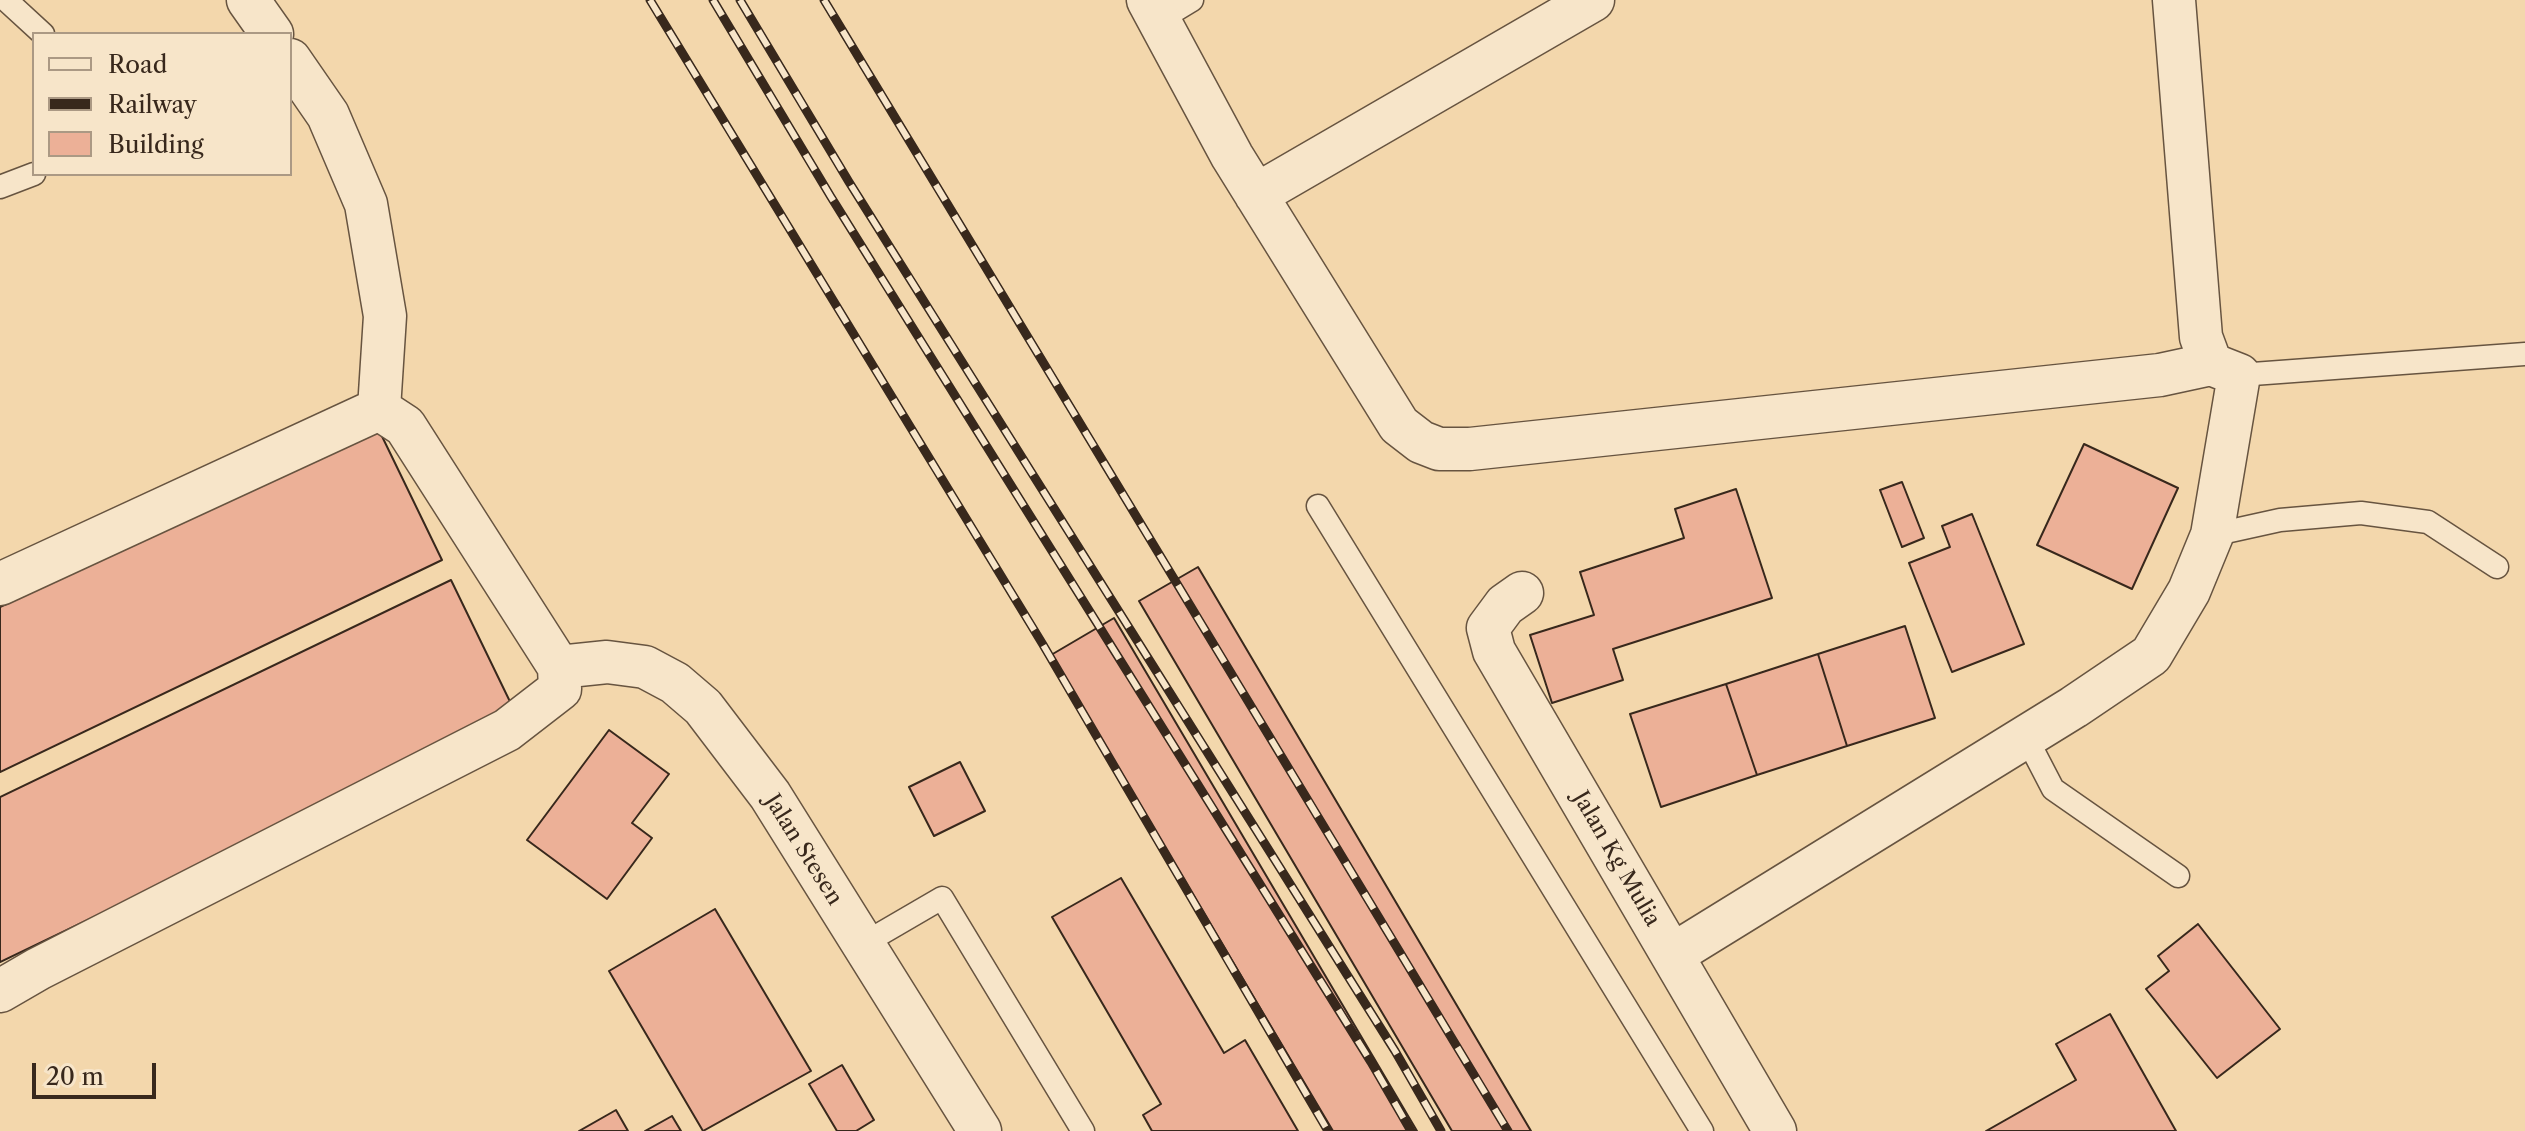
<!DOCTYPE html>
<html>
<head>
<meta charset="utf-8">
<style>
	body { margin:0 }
	#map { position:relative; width:2525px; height:1131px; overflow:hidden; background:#f3d7ac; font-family:"Libre Caslon Text",serif }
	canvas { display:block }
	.legend { position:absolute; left:32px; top:32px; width:260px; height:144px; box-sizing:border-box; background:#f7e5c9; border:2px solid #ab9984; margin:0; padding:10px 14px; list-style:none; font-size:24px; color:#38281c }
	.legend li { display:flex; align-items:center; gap:16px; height:40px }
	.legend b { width:40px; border:2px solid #ab9984 }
	.scale { position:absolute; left:32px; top:1063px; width:124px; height:36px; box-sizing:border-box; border:4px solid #38281c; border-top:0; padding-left:10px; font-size:24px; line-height:28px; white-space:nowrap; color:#38281c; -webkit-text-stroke:6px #f7e5c9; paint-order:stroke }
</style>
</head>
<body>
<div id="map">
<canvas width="2525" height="1131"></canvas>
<ul class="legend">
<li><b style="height:10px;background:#f7e5c9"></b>Road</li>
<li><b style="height:10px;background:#38281c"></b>Railway</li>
<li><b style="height:22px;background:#ecb097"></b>Building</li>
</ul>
<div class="scale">20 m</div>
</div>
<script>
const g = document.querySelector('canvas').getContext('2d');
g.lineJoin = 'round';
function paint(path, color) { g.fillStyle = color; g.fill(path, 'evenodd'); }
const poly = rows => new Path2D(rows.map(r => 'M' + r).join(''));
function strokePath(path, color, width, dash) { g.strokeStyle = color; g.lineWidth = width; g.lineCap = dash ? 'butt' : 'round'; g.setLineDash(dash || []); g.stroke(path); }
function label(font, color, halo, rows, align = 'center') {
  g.font = font + ' "Libre Caslon Text",serif'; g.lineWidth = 6; g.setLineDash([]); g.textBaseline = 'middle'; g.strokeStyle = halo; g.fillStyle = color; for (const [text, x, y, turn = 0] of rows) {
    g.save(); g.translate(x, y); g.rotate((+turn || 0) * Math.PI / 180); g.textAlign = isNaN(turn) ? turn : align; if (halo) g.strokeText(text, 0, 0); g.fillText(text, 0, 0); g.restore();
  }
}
const building = poly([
	[377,426,442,560,0,772,0,607,377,426],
	[2084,444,2178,488,2132,589,2037,545,2084,444],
	[1902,482,1924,538,1902,547,1880,490,1902,482],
	[1736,489,1772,598,1613,649,1623,680,1552,703,1530,635,1594,615,1580,572,1684,538,1675,509,1736,489],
	[1972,514,2024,644,1952,672,1909,563,1950,547,1942,526,1972,514],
	[1198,567,1531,1131,1452,1131,1139,601,1198,567],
	[451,580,516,714,0,962,0,797,451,580],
	[1114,618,1417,1131,1333,1131,1051,655,1114,618],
	[1905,626,1935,718,1847,746,1818,654,1905,626],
	[1818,654,1847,746,1757,775,1726,684,1818,654],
	[1726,684,1757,775,1661,807,1630,714,1726,684],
	[609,730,669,774,632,823,652,838,607,899,527,840,609,730],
	[960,762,985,811,934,836,909,787,960,762],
	[1121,878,1224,1053,1245,1040,1298,1131,1152,1131,1143,1115,1161,1104,1052,917,1121,878],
	[715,909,811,1071,703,1131,609,971,715,909],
	[2198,924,2280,1029,2217,1078,2146,989,2169,971,2158,956,2198,924],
	[2110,1014,2176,1131,1986,1131,2076,1080,2056,1044,2110,1014],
	[842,1065,874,1120,856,1131,837,1131,809,1084,842,1065],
	[616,1110,628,1131,579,1131,616,1110],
	[672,1116,681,1131,645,1131,672,1116]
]);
paint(building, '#ecb097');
strokePath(building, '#38281c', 2);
const service = poly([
	[6,0,43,34],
	[1159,20,1192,0],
	[0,187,34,174],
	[2239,375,2525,354],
	[1318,506,1702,1131],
	[2212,535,2280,520,2361,513,2428,522,2497,567],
	[2026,737,2053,789,2178,876],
	[863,944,942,898,1083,1131]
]);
const minor = poly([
	[248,0,272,34],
	[1148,0,1232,156,1399,425,1421,442,1439,449,1470,449,2160,375,2211,364,2239,375,2212,535,2189,591,2151,655,2074,707,1672,955],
	[2174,0,2201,337,2211,364],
	[290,60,328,115,366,204,385,316,379,409],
	[1256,195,1593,0],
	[0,584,379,409,405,426,559,667,560,689,507,730,38,969,0,991],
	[1522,593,1505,605,1488,628,1494,651,1775,1131],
	[559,667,607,662,645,667,675,683,703,707,770,795,980,1131]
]);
strokePath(service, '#675440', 25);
strokePath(minor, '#675440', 45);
strokePath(service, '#f7e5c9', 22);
strokePath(minor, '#f7e5c9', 42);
const rail = poly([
	[650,0,1042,643,1328,1131],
	[713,0,831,197,1371,1062,1411,1131],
	[740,0,849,182,1395,1051,1441,1131],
	[824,0,1508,1131]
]);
strokePath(rail, '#38281c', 9);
strokePath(rail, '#f7e5c9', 6, [18]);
label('22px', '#38281c', '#f7e5c9', [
	["Jalan Stesen",803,850,58],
	["Jalan Kg Mulia",1616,859,60]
]);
</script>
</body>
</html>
